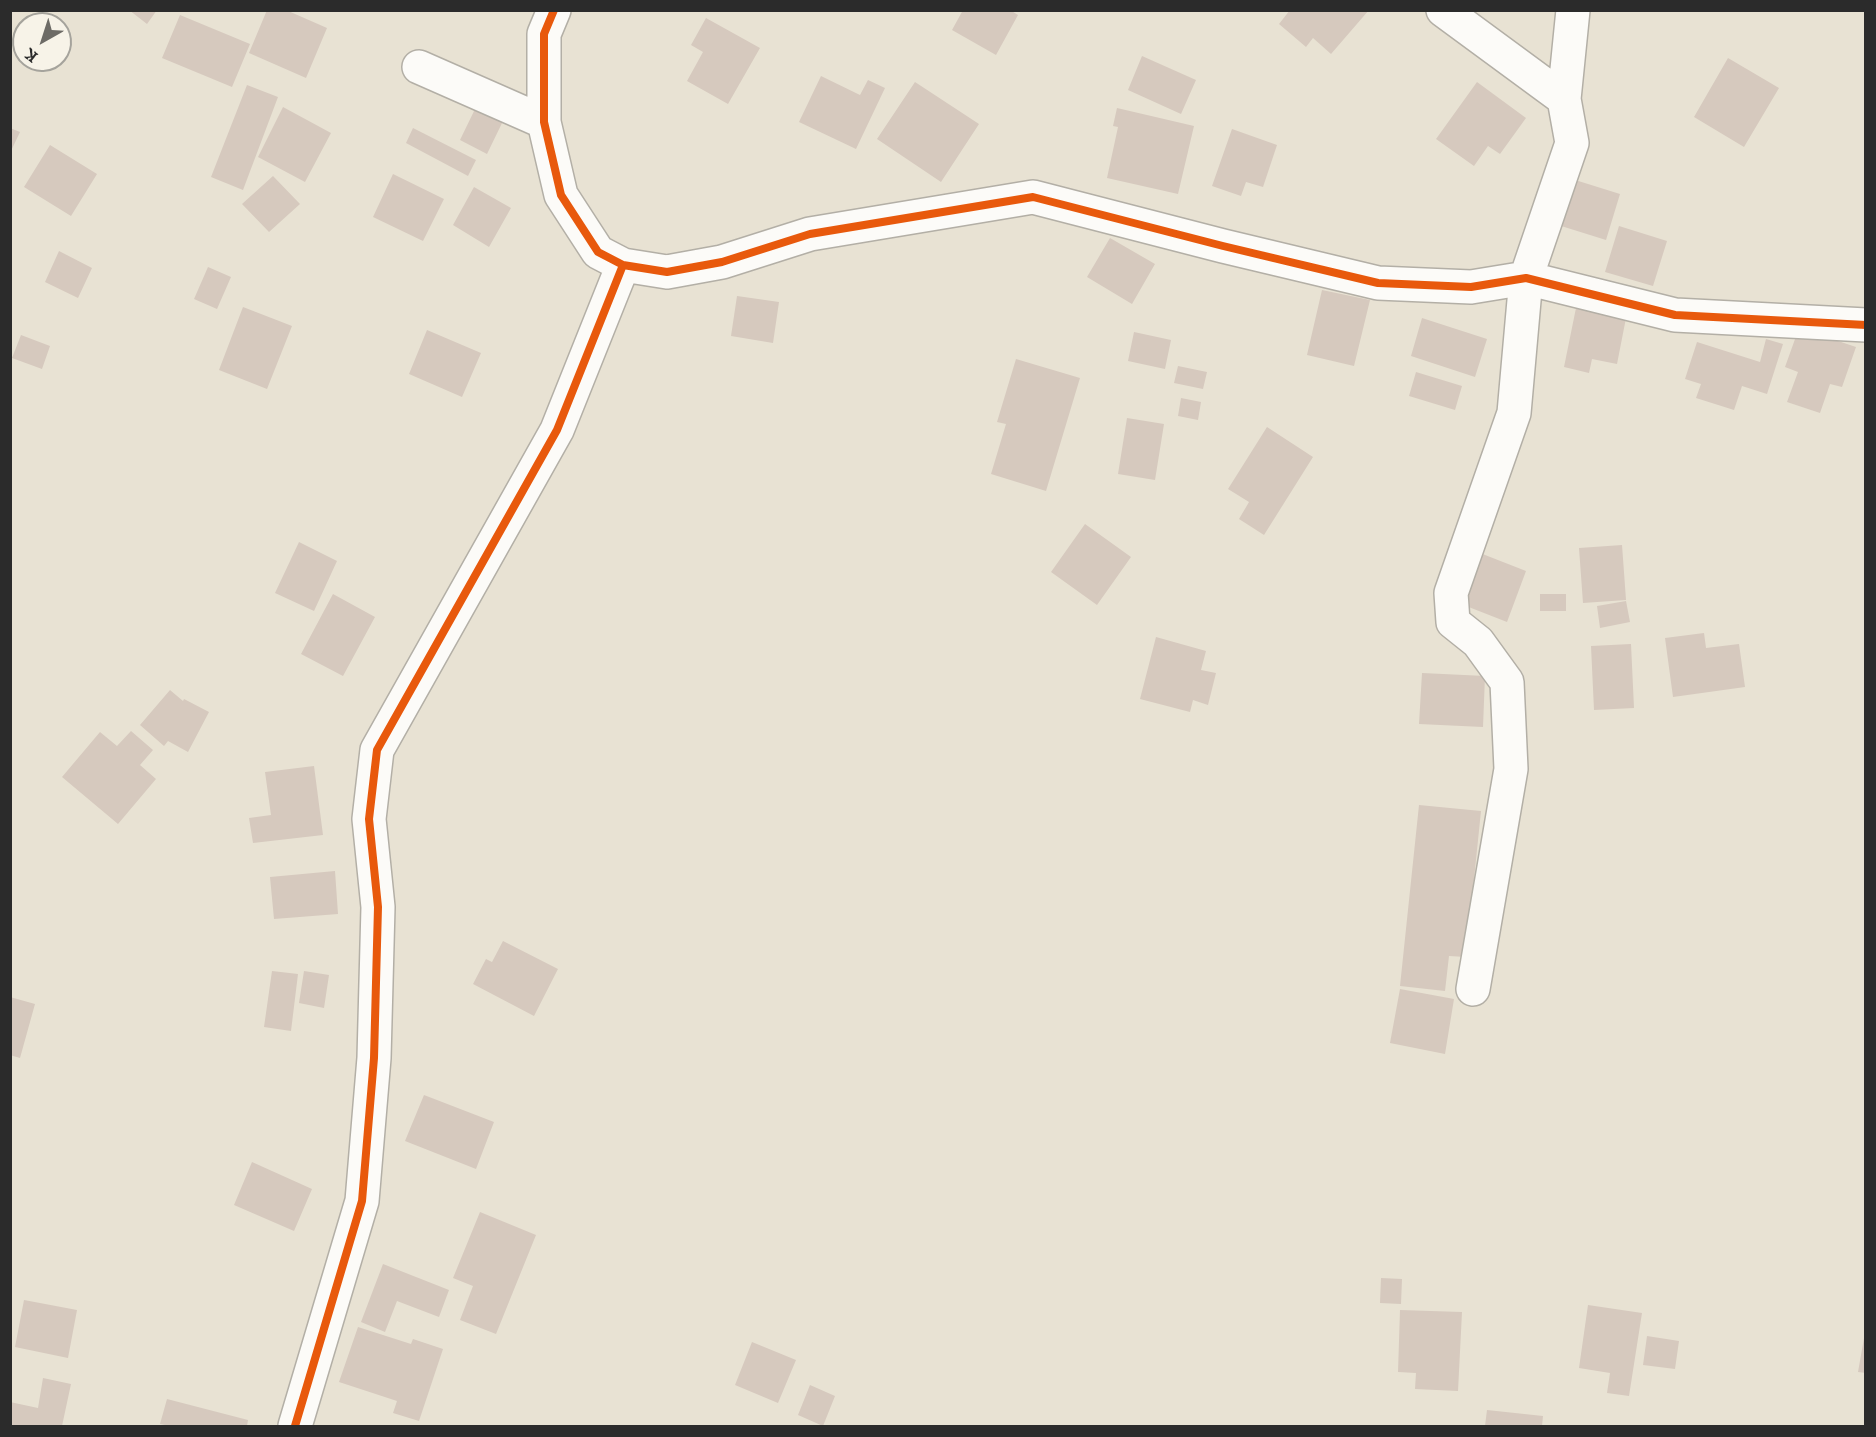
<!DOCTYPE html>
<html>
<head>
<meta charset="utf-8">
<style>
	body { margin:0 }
	#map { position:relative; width:1876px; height:1437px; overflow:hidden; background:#e8e2d3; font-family:"IM FELL English",serif }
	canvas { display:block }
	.frame { position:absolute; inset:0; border:12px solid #2b2b2b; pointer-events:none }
	.north { position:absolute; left:12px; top:12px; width:60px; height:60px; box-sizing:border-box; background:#f7f3e8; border:2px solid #a5a39c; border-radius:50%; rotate:219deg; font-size:16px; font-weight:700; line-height:24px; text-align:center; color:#2b2b2b }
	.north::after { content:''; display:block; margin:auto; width:21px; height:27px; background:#6d6b66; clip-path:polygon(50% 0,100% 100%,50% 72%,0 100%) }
</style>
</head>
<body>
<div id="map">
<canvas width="1876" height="1437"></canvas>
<div class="frame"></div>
<div class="north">K</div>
</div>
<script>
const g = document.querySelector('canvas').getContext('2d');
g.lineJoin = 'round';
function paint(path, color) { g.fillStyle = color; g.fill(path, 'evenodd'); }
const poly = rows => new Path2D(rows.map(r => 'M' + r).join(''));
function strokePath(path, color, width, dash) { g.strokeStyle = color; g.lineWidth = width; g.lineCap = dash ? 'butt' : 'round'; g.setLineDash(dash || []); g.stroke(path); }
paint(poly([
	[129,10,157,10,147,24],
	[267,10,286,10,327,28,306,78,249,53],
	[963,10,1010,10,1018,15,996,55,952,30],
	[1290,10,1369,10,1331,54,1313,38,1306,47,1279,24],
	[180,15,250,44,232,87,162,58],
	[706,18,760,48,728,104,687,81,703,52,691,45],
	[1142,56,1196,80,1181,114,1128,90],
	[1728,58,1779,88,1744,147,1694,117],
	[821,76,860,95,868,80,885,88,856,149,799,122],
	[915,82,979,124,941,182,877,139],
	[1477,82,1526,118,1500,154,1488,146,1474,166,1436,139],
	[247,85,278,97,243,190,211,177],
	[283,107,331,133,305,182,258,157],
	[476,107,503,121,487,154,460,140],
	[1117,108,1194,126,1178,194,1107,178,1118,127,1113,126],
	[10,128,20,132,10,153],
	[413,128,476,160,468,176,406,143],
	[1232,129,1277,145,1263,187,1246,182,1241,196,1212,186],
	[50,145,97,174,71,216,24,187],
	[393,174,444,199,423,241,373,217],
	[273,176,300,204,269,232,242,204],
	[1572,179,1620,194,1606,240,1558,225],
	[474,187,511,208,489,247,453,225],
	[1619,226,1667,241,1653,286,1605,272],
	[1110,238,1155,264,1132,304,1087,277],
	[59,251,92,268,78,298,45,282],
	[208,267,231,277,217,309,194,299],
	[1322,290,1370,300,1354,366,1307,355],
	[737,296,779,302,773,343,731,336],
	[243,307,292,326,267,389,219,370],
	[1576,308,1626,318,1617,364,1592,359,1589,373,1564,367],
	[1422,318,1487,339,1475,377,1411,356],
	[1799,328,1856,347,1842,387,1830,384,1820,413,1787,402,1798,372,1785,367],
	[427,330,481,353,462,397,409,374],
	[1134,332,1171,340,1165,369,1128,361],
	[21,335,50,346,42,369,12,358],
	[1766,339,1783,344,1767,394,1742,386,1734,410,1696,398,1701,384,1685,379,1697,342,1760,362],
	[1016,359,1080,378,1046,491,991,474,1006,424,997,422],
	[1178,366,1207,372,1203,389,1174,383],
	[1416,372,1462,386,1455,410,1409,396],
	[1181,398,1201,402,1198,420,1178,416],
	[1127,418,1164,424,1155,480,1118,474],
	[1267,427,1313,457,1264,535,1239,519,1249,502,1228,489],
	[1085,524,1131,557,1097,605,1051,572],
	[299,542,337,561,314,611,275,593],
	[1622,545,1626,600,1583,603,1579,548],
	[1480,553,1526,571,1507,622,1461,604],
	[333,594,375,617,343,676,301,654],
	[1540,594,1566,594,1566,611,1540,611],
	[1626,601,1630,622,1600,628,1597,606],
	[1704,633,1706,648,1739,644,1745,687,1673,697,1665,638],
	[1156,637,1206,651,1201,670,1216,673,1208,705,1193,700,1190,712,1140,699],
	[1631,644,1634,708,1594,710,1591,646],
	[1422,673,1485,676,1483,727,1419,724],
	[170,690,183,701,184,699,209,712,188,752,168,741,164,746,140,725],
	[131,731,153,750,140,765,156,779,118,824,62,777,100,732,117,746],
	[314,766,323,835,253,843,249,818,271,815,265,772],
	[1419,805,1481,811,1466,957,1449,956,1445,991,1400,986],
	[335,871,338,914,274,919,270,877],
	[503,941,558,969,534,1016,473,984,486,959,492,962],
	[272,971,298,974,291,1031,264,1027],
	[304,971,329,975,324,1008,299,1003],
	[1400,989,1454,999,1445,1054,1390,1043],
	[10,997,35,1004,20,1058,10,1055],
	[424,1095,494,1122,476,1169,405,1141],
	[252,1162,312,1189,294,1231,234,1205],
	[480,1212,536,1235,496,1334,460,1320,473,1286,453,1278],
	[383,1264,449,1290,439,1317,397,1301,385,1332,361,1322],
	[1381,1278,1402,1279,1401,1304,1380,1303],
	[24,1300,77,1310,68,1358,15,1347],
	[1588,1305,1642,1313,1629,1396,1607,1393,1610,1373,1579,1368],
	[1400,1310,1462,1312,1458,1391,1415,1389,1416,1373,1398,1372],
	[358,1327,411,1344,413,1339,443,1349,419,1421,393,1413,397,1401,339,1382],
	[1647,1336,1679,1341,1675,1369,1643,1365],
	[1864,1338,1866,1338,1866,1373,1858,1372],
	[752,1342,796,1360,778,1403,735,1385],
	[43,1378,71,1384,62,1426,10,1426,10,1402,38,1408],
	[810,1385,835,1396,823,1426,798,1415],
	[167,1399,248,1420,247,1426,170,1426,160,1424],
	[1487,1410,1543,1416,1542,1426,1485,1426]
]), '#d6c9be');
const minor = poly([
	[554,10,544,34,544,122,561,195,598,252,623,265,667,272,722,262,810,234,1033,197,1223,246,1378,283,1471,287,1526,278,1675,315,1866,325],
	[1443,10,1564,99,1572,143,1526,278,1514,413,1451,593,1453,622,1478,642,1507,682,1511,769,1473,989],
	[419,67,544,122],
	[1564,99,1573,10],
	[295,1426,362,1201,374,1058,378,907,369,819,377,750,557,430,623,265]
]);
strokePath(minor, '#b3afa6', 36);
strokePath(minor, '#fcfbf8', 33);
strokePath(poly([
	[554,10,544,34,544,122,561,195,598,252,623,265,667,272,722,262,810,234,1033,197,1223,246,1378,283,1471,287,1526,278,1675,315,1866,325],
	[295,1426,362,1201,374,1058,378,907,369,819,377,750,557,430,623,265]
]), '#e8590c', 8);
</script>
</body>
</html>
